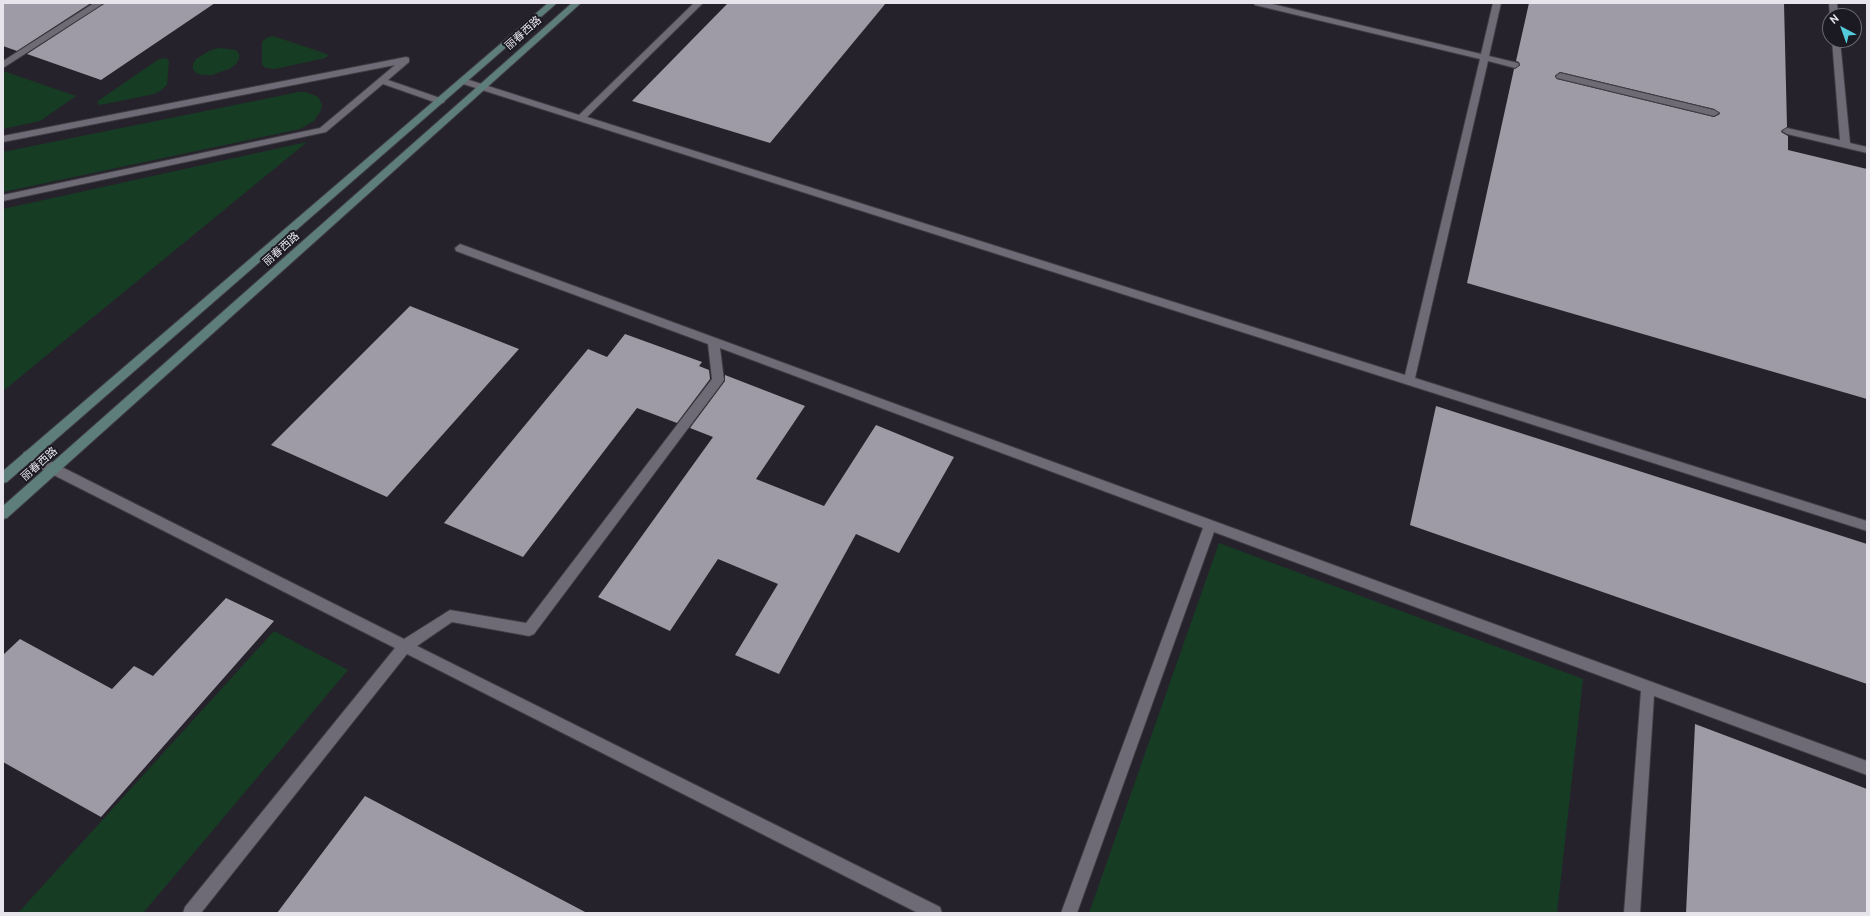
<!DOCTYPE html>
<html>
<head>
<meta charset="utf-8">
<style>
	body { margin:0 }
	#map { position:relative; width:1870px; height:916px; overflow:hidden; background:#25222b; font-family:Overpass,sans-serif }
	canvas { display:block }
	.frame { position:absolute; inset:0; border:4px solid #e7e5eb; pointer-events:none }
	.north { position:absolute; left:1822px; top:8px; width:40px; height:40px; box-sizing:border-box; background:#1b1921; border:1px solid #6d6b72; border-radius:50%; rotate:319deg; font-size:11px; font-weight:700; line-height:16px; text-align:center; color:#e7e5eb }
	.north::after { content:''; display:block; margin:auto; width:14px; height:18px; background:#53cbdb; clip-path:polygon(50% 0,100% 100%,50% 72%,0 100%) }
</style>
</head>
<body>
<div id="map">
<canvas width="1870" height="916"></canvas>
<div class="frame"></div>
<div class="north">N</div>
</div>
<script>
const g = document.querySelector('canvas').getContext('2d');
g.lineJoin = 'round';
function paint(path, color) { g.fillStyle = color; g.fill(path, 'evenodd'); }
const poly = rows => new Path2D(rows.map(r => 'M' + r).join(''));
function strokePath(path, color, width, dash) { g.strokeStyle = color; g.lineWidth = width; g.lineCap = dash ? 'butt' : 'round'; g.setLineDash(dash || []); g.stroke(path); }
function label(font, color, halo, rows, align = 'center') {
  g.font = font + ' Overpass,"Noto Sans SC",sans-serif'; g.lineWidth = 4; g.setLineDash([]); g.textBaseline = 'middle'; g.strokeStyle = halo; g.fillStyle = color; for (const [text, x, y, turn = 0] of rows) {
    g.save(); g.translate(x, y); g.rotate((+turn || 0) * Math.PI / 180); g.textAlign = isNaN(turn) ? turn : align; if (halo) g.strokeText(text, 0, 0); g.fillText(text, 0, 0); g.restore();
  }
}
paint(poly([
	[273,36,327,54,328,56,325,58,275,69,266,68,262,65,262,42,266,38],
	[220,48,236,50,239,54,239,59,236,64,229,69,212,75,203,75,196,73,193,69,193,64,196,59,211,50],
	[166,58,169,61,167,85,160,91,154,94,100,105,97,103,98,101,159,59],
	[3,71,76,96,40,121,3,129],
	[299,92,306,92,318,97,322,105,321,110,314,121,300,129,3,192,3,152],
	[307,142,3,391,3,209],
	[1219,543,1583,679,1557,913,1089,913],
	[274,631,348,670,143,913,18,913]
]), '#163d24');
paint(poly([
	[3,3,91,3,17,51,3,46],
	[105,3,215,3,101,80,27,54],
	[728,3,886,3,770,143,632,101],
	[1529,3,1784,3,1787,127,1781,132,1788,136,1788,150,1867,169,1867,399,1467,283,1514,69,1520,65,1519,62,1516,61],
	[1560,72,1714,109,1720,114,1714,117,1557,79,1555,76],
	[410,306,519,349,387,497,271,445],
	[625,334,702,362,699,366,709,370,710,379,677,423,637,408,523,557,444,523,588,349,607,357],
	[725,375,805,406,756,479,824,506,876,425,954,457,899,553,856,534,779,674,735,655,778,584,718,559,670,631,598,597,713,437,690,428,725,381],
	[1436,406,1867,544,1867,684,1410,525],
	[226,598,274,621,101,817,3,762,3,655,20,639,112,689,134,666,153,676],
	[1695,724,1867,789,1867,913,1686,913],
	[365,796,587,913,277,913]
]), '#9e9ba6');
const lane = poly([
	[94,3,104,3,3,68,3,61,94,3],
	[694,3,703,3,587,117,1405,375,1480,59,1255,5,1254,3,1268,3,1481,54,1493,3,1501,3,1489,56,1518,63,1519,65,1515,68,1488,61,1415,378,1867,521,1867,531,460,83,459,81,460,79,466,79,579,115,694,3],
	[1829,3,1837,3,1838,16,1830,16,1829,3],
	[1832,40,1840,40,1850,143,1867,147,1867,153,1787,134,1782,131,1787,128,1840,140,1832,40],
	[406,57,409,58,409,62,388,80,443,99,445,101,443,103,437,103,383,84,326,132,3,201,3,195,320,128,395,65,3,142,3,136,406,57],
	[1560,73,1714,110,1719,113,1714,116,1557,78,1556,76,1560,73],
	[460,244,1867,761,1867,775,1654,696,1640,913,1624,913,1641,691,1214,532,1077,913,1061,913,1203,528,720,348,724,380,722,383,534,634,529,636,452,622,417,646,940,907,942,913,918,913,407,654,201,913,183,913,185,907,395,648,24,460,22,456,24,452,28,451,32,452,404,639,450,610,526,623,712,379,708,344,456,251,455,248,460,244]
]);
const secondary = poly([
	[548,3,557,3,7,482,3,483,3,471,548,3],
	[572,3,581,3,7,518,3,519,3,506,572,3]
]);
strokePath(lane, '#3e3c43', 2);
strokePath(secondary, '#3e3c43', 2);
paint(lane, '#6e6b76');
paint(secondary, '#5e7e7b');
label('11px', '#e7e5eb', '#1b1921', [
	["丽春西路",524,34,-42],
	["丽春西路",282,250,-42],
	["丽春西路",40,465,-42]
]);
</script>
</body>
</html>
